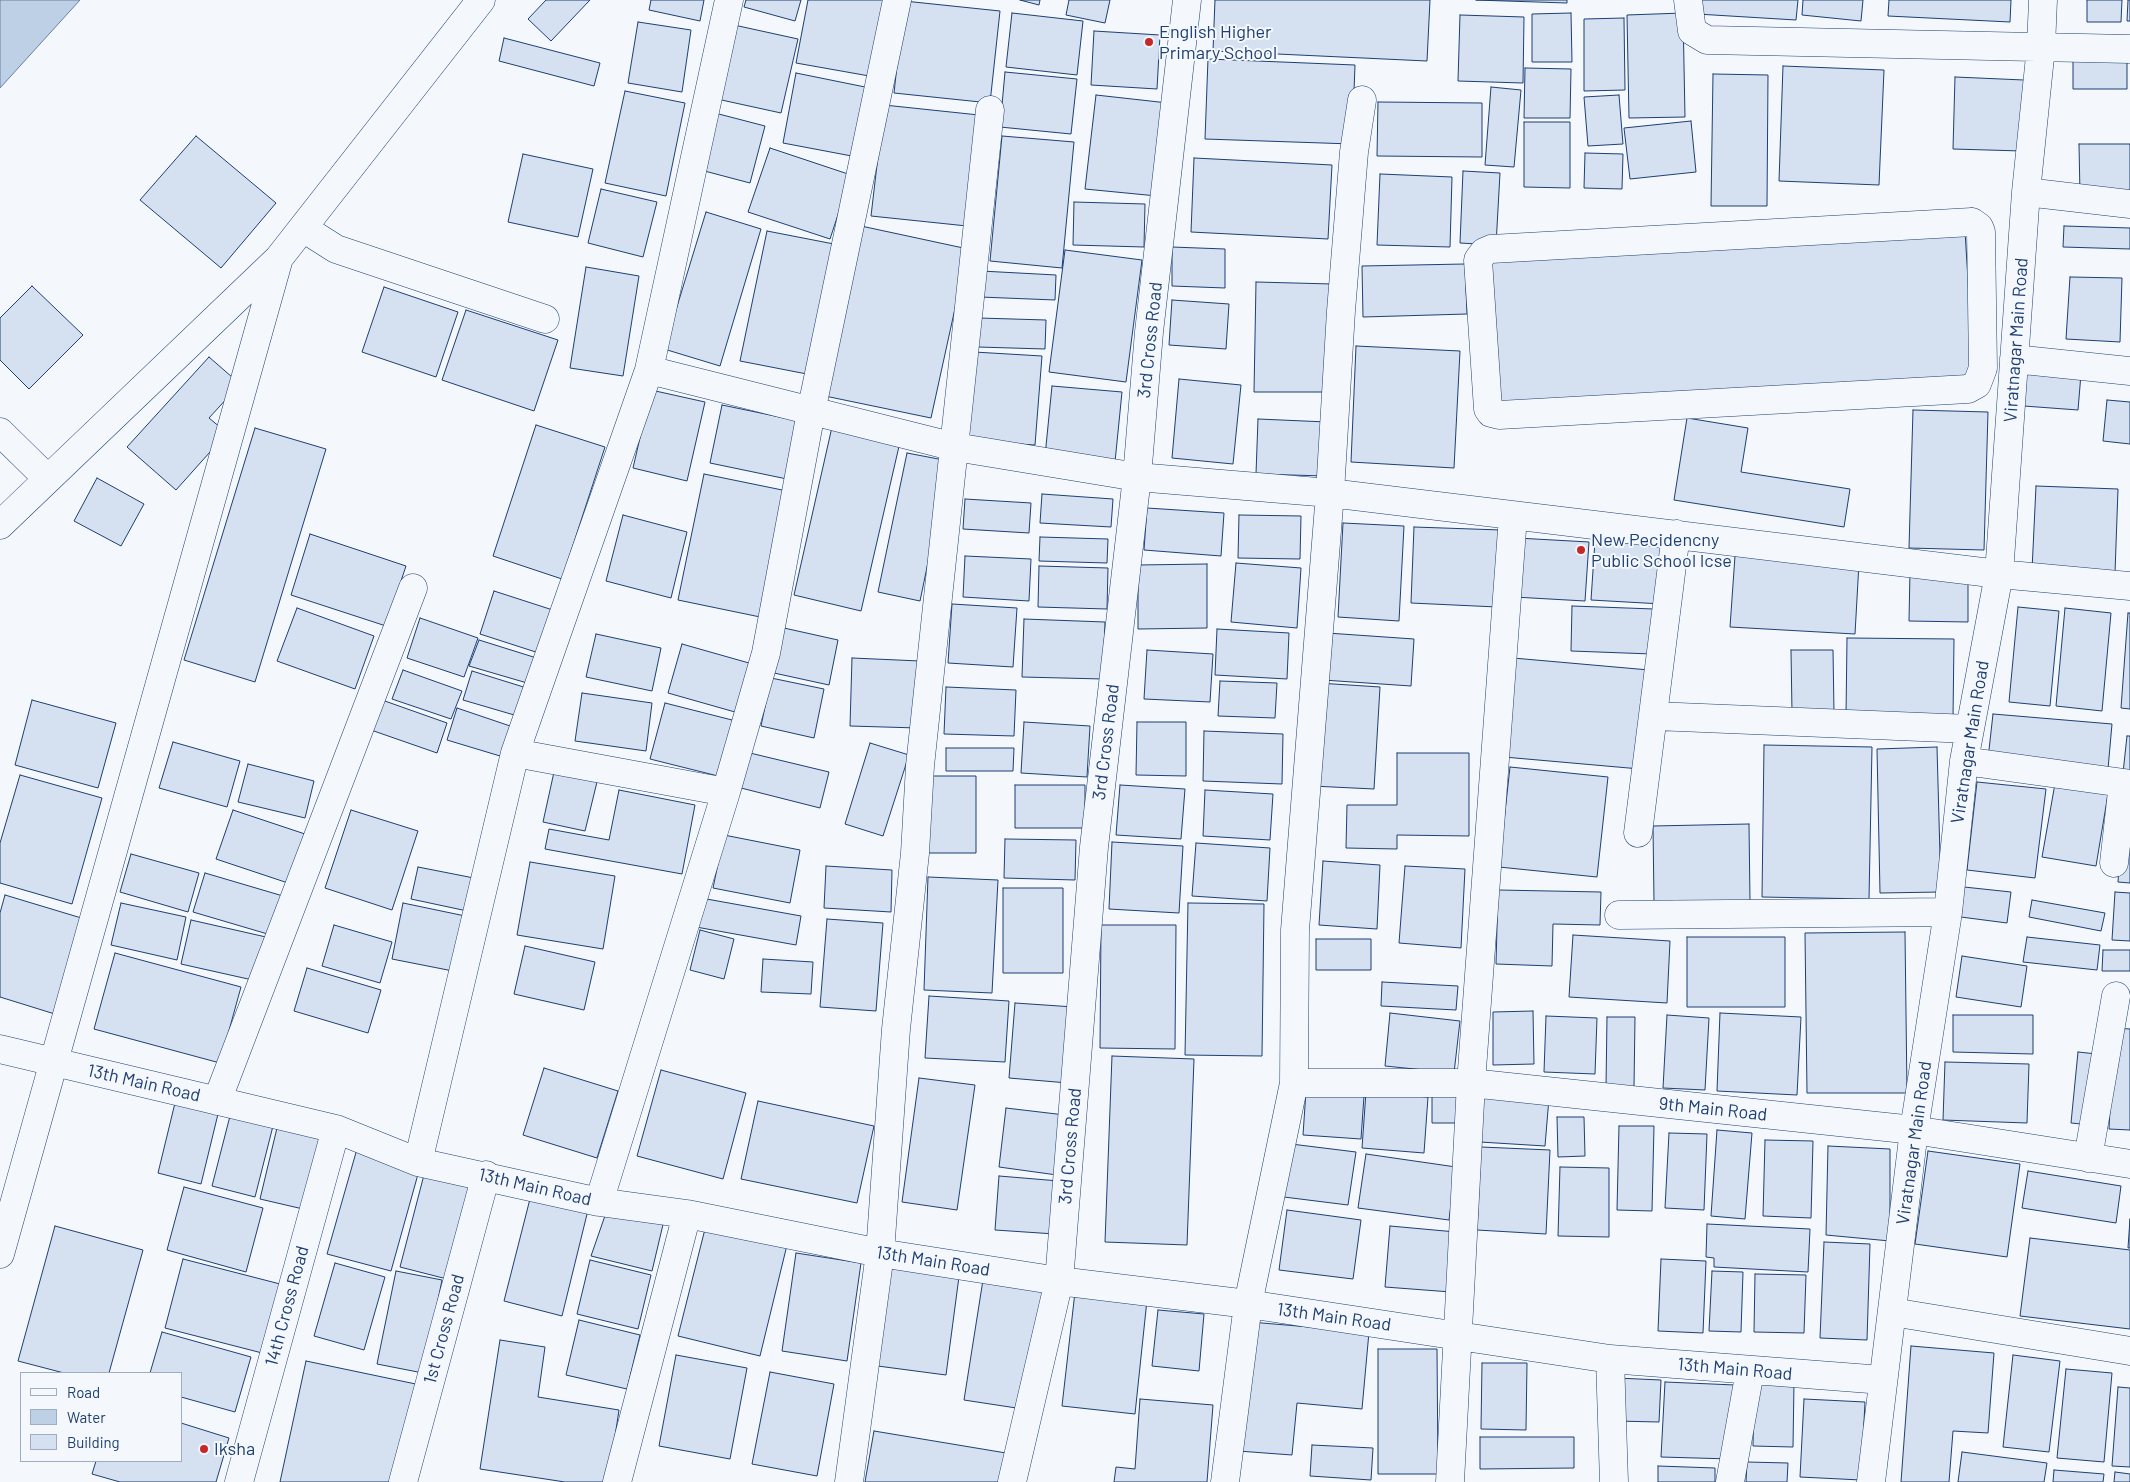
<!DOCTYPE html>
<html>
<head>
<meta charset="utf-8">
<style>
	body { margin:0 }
	#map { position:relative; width:2130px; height:1482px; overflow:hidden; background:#f4f7fb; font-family:Barlow,sans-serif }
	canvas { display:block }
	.legend { position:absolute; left:20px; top:1372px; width:162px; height:90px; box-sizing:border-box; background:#f4f7fb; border:1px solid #9eadc5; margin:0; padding:6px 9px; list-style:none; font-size:15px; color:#1d3f73 }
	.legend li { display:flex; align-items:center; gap:10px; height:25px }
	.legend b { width:25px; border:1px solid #9eadc5 }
</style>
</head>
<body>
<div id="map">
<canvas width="2130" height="1482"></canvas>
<ul class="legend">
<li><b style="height:6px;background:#f4f7fb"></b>Road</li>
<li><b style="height:14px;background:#bed0e5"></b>Water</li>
<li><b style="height:14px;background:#d5e0f0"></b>Building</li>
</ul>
</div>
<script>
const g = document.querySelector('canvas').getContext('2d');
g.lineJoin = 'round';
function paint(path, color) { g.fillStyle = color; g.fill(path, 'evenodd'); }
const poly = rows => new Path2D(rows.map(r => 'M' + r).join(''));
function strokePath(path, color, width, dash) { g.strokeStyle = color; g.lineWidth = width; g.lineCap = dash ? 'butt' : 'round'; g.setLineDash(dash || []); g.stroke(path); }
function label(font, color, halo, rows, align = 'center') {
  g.font = font + ' Barlow,sans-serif'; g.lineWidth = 4; g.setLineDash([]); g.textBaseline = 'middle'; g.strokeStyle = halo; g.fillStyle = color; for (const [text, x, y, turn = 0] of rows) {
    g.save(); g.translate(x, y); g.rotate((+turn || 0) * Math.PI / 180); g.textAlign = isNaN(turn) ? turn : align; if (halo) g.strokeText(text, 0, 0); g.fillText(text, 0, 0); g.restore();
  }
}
const water = poly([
	[0,0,80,0,0,88,0,0]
]);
paint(water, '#bed0e5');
strokePath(water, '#687fa3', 1);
const building = poly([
	[546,0,590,0,551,41,528,19,546,0],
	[651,0,704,0,700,21,649,10,651,0],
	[746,0,801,0,795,21,744,7,746,0],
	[808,0,890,0,875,77,796,63,808,0],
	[1020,0,1040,0,1039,5,1020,0],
	[1069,0,1110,0,1105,23,1066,15,1069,0],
	[1215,0,1430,0,1427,61,1213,51,1215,0],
	[1476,0,1567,0,1567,3,1476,0],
	[1698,0,1798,0,1796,20,1697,14,1698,0],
	[1803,0,1863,0,1861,21,1802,15,1803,0],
	[1889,0,2011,0,2010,22,1888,16,1889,0],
	[2087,0,2122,0,2121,22,2087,22,2087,0],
	[2128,0,2130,0,2130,21,2127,21,2128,0],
	[904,1,1000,11,990,103,894,93,904,1],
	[1012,13,1083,21,1077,75,1006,67,1012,13],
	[1571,13,1572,62,1532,62,1532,14,1571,13],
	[1683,13,1685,117,1629,118,1627,15,1683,13],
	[1460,15,1524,17,1523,83,1458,81,1460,15],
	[1624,18,1625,90,1584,91,1584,19,1624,18],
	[638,22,691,30,682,92,628,83,638,22],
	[734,25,798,39,781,113,717,99,734,25],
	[1094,31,1160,35,1157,89,1091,85,1094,31],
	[504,38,600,63,594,86,499,61,504,38],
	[2073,58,2127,58,2127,89,2073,89,2073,58],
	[1208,59,1355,65,1352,144,1205,139,1208,59],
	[1783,66,1884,70,1879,185,1779,181,1783,66],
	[1525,68,1571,69,1570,118,1524,118,1525,68],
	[1005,72,1077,79,1071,134,1000,127,1005,72],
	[796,73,870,88,857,157,783,143,796,73],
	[1713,74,1768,75,1767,206,1711,206,1713,74],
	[1955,77,2024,80,2022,151,1953,149,1955,77],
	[1491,87,1521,90,1514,167,1485,165,1491,87],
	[625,91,685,103,666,196,605,183,625,91],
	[1096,95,1168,103,1157,196,1085,189,1096,95],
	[1619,95,1623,144,1588,146,1584,97,1619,95],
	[1378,102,1482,103,1482,157,1377,156,1378,102],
	[884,105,979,115,967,226,871,216,884,105],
	[711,112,765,126,750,183,697,169,711,112],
	[1691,121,1696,172,1630,179,1624,128,1691,121],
	[1524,122,1570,122,1570,188,1524,187,1524,122],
	[196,136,276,203,221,268,140,200,196,136],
	[1002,136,1074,142,1062,268,990,261,1002,136],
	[2079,144,2130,144,2130,195,2080,195,2079,144],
	[770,148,851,175,830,239,748,212,770,148],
	[1585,153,1623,154,1622,189,1584,188,1585,153],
	[523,154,593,169,578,237,508,222,523,154],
	[1194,158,1332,165,1328,239,1191,232,1194,158],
	[1463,171,1500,173,1496,245,1460,243,1463,171],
	[1380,174,1452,177,1450,247,1377,245,1380,174],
	[601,189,657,202,643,257,588,243,601,189],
	[1074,202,1145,204,1144,247,1073,245,1074,202],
	[706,212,761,229,720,366,664,349,706,212],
	[861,226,968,249,931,418,825,396,861,226],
	[2064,226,2130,228,2130,249,2063,247,2064,226],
	[767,231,839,245,812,375,740,361,767,231],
	[1965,231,1974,379,1495,407,1486,259,1965,231],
	[1172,247,1225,249,1225,288,1172,286,1172,247],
	[1065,250,1142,260,1126,382,1049,372,1065,250],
	[1465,264,1467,314,1363,317,1362,266,1465,264],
	[586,267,639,276,623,376,570,368,586,267],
	[981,271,1056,275,1055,300,980,297,981,271],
	[2070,277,2122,278,2120,342,2066,339,2070,277],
	[1256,282,1332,284,1331,392,1254,392,1256,282],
	[32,286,83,335,29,389,0,360,0,318,32,286],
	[384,287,458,312,436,377,362,352,384,287],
	[1172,300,1229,304,1226,349,1169,345,1172,300],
	[466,310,558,340,534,411,442,380,466,310],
	[979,318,1046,320,1045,349,978,347,979,318],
	[1356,346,1460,351,1454,468,1351,462,1356,346],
	[974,352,1042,356,1035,445,968,441,974,352],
	[209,357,240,384,209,418,227,433,176,490,127,447,209,357],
	[2027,370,2081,374,2078,410,2024,406,2027,370],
	[1179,379,1241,385,1233,464,1172,458,1179,379],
	[1052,386,1122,392,1115,462,1045,456,1052,386],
	[651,390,705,402,687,481,633,468,651,390],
	[2107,400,2130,402,2130,444,2103,441,2107,400],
	[722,405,799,421,787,479,710,463,722,405],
	[1913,410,1988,412,1984,550,1909,548,1913,410],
	[1687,418,1748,428,1741,472,1850,489,1844,527,1674,500,1687,418],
	[1258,419,1327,422,1325,476,1256,474,1258,419],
	[536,425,605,447,562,579,493,556,536,425],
	[832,427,900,442,861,611,794,595,832,427],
	[255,428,326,449,255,682,184,660,255,428],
	[907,453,949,461,920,601,878,592,907,453],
	[704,474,792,492,765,618,678,600,704,474],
	[97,478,144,504,121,546,74,521,97,478],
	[2036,486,2118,489,2115,573,2032,570,2036,486],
	[1042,494,1113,499,1111,527,1040,523,1042,494],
	[965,499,1031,503,1029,533,963,529,965,499],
	[1147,508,1224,513,1221,556,1144,550,1147,508],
	[623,515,687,532,671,598,606,581,623,515],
	[1239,515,1301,516,1300,559,1238,558,1239,515],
	[1343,523,1404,526,1399,621,1338,617,1343,523],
	[1414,527,1501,530,1497,607,1411,603,1414,527],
	[310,534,406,566,386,626,291,595,310,534],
	[1040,537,1108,539,1107,563,1039,561,1040,537],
	[1517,538,1589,542,1585,601,1514,597,1517,538],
	[1595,541,1666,545,1662,604,1591,600,1595,541],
	[965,556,1031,559,1029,601,963,597,965,556],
	[1735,556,1859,563,1855,634,1730,627,1735,556],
	[1236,563,1301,568,1297,628,1231,622,1236,563],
	[1207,564,1207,628,1138,629,1138,565,1207,564],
	[1039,566,1108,568,1107,609,1038,607,1039,566],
	[1910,571,1968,572,1968,622,1909,621,1910,571],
	[494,591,559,612,545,655,480,634,494,591],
	[952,604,1017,608,1013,667,948,663,952,604],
	[1572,606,1654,609,1652,654,1571,651,1572,606],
	[2018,607,2059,611,2050,706,2009,702,2018,607],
	[297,608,374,636,355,689,277,661,297,608],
	[2065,608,2111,613,2102,711,2056,706,2065,608],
	[2128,613,2130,613,2130,709,2121,708,2128,613],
	[420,618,478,638,464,677,407,658,420,618],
	[1024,619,1105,622,1103,679,1022,677,1024,619],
	[784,628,838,640,829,685,774,673,784,628],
	[1217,629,1289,633,1287,679,1215,675,1217,629],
	[1327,633,1414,639,1411,686,1323,680,1327,633],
	[596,634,661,648,652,691,586,677,596,634],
	[1847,638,1954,639,1953,718,1846,716,1847,638],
	[479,640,543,660,534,685,469,666,479,640],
	[682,644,756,665,742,714,668,693,682,644],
	[1147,650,1213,654,1210,702,1144,699,1147,650],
	[1791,650,1833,650,1834,713,1792,713,1791,650],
	[852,658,920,661,918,728,850,726,852,658],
	[1513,658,1649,670,1640,769,1504,757,1513,658],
	[403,670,462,691,451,719,392,699,403,670],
	[472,671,530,689,521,717,463,700,472,671],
	[771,678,824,689,814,738,761,726,771,678],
	[1220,681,1277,683,1275,718,1218,716,1220,681],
	[1318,683,1380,687,1374,789,1312,786,1318,683],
	[946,687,1016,690,1014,736,944,734,946,687],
	[582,693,652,703,646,751,575,741,582,693],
	[32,700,116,723,98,788,15,765,32,700],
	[382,700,447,723,437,753,371,730,382,700],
	[665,703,736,721,722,777,650,759,665,703],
	[457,708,519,729,510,759,447,740,457,708],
	[1993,714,2112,724,2108,769,1988,759,1993,714],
	[1024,722,1090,726,1087,777,1021,773,1024,722],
	[1137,722,1186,722,1186,776,1136,775,1137,722],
	[1204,731,1283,734,1282,784,1203,781,1204,731],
	[2127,736,2130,736,2130,774,2123,773,2127,736],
	[173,742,240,761,227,807,159,788,173,742],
	[870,743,909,755,883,836,845,824,870,743],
	[1764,745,1872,747,1869,899,1762,897,1764,745],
	[1937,747,1941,892,1880,893,1877,749,1937,747],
	[946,748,1014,748,1013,771,946,771,946,748],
	[750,753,829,772,820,808,741,788,750,753],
	[1397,753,1469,753,1469,836,1397,835,1397,849,1346,848,1347,805,1397,805,1397,753],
	[248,764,314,781,305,818,238,802,248,764],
	[1510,767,1608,777,1597,877,1499,867,1510,767],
	[554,772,597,782,585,831,543,822,554,772],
	[20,775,102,798,72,904,0,883,0,843,20,775],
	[927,776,976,776,976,853,926,853,927,776],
	[2056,778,2109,788,2096,866,2042,857,2056,778],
	[1977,782,2046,789,2035,878,1967,870,1977,782],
	[1015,785,1085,785,1085,828,1015,828,1015,785],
	[1120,785,1185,789,1181,839,1116,835,1120,785],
	[619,790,695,805,682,874,545,849,549,829,609,840,619,790],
	[1205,790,1273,794,1270,840,1203,836,1205,790],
	[2124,797,2130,798,2130,883,2118,882,2124,797],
	[233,810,305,834,288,883,216,859,233,810],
	[351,810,418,831,392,910,325,888,351,810],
	[1749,824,1750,901,1654,903,1653,826,1749,824],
	[724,835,800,850,790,903,713,888,724,835],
	[1005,839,1076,840,1075,880,1004,878,1005,839],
	[1112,842,1183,846,1179,913,1109,909,1112,842],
	[1196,843,1270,848,1267,901,1192,896,1196,843],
	[131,854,199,873,188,912,120,892,131,854],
	[1323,861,1380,865,1377,929,1319,925,1323,861],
	[530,862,615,876,603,949,517,935,530,862],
	[826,866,892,870,891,912,824,908,826,866],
	[1405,866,1465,869,1461,948,1399,943,1405,866],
	[418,867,479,879,472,912,411,899,418,867],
	[205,873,283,896,271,935,193,912,205,873],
	[928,877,998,880,992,993,924,990,928,877],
	[1964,887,2011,892,2007,923,1961,917,1964,887],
	[1003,888,1063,888,1063,973,1003,973,1003,888],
	[1498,890,1601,892,1600,925,1553,924,1552,966,1496,964,1498,890],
	[2115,892,2130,893,2130,941,2112,940,2115,892],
	[5,895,88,920,58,1015,0,997,0,913,5,895],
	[701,898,801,916,796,945,696,927,701,898],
	[2032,900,2105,913,2101,931,2029,917,2032,900],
	[121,903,186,917,177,960,111,945,121,903],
	[403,903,470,917,458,972,392,959,403,903],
	[1188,903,1264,904,1262,1056,1185,1055,1188,903],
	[827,919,883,923,876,1011,820,1007,827,919],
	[191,920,266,937,257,981,181,964,191,920],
	[334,925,392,942,380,983,322,966,334,925],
	[1101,925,1176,925,1175,1049,1100,1048,1101,925],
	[700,930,734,939,724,979,690,970,700,930],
	[1905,932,1907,1093,1807,1093,1805,933,1905,932],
	[1573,935,1670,941,1667,1003,1569,997,1573,935],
	[1687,937,1785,937,1785,1007,1687,1007,1687,937],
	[2027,937,2100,945,2097,970,2023,962,2027,937],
	[1316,939,1371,939,1371,970,1316,970,1316,939],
	[525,946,595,962,584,1010,514,994,525,946],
	[2103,950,2130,950,2130,971,2102,971,2103,950],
	[115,953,241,987,220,1063,94,1029,115,953],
	[1962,956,2027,966,2021,1007,1956,997,1962,956],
	[763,959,813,962,811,994,761,992,763,959],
	[307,968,381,990,368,1033,294,1011,307,968],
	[1382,982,1458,986,1456,1010,1381,1006,1382,982],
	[929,996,1009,1001,1005,1062,925,1058,929,996],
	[1015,1003,1074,1007,1068,1083,1009,1078,1015,1003],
	[1533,1011,1534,1064,1493,1065,1493,1012,1533,1011],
	[1390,1013,1460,1021,1454,1073,1385,1066,1390,1013],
	[1720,1013,1801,1017,1797,1095,1717,1091,1720,1013],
	[1667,1015,1709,1018,1705,1090,1663,1088,1667,1015],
	[1953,1015,2033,1015,2033,1054,1953,1052,1953,1015],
	[1546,1016,1597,1018,1595,1074,1544,1072,1546,1016],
	[1607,1017,1635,1017,1634,1087,1606,1087,1607,1017],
	[2114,1028,2130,1029,2130,1130,2109,1129,2114,1028],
	[2078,1052,2097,1054,2091,1125,2071,1123,2078,1052],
	[1112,1056,1194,1059,1187,1245,1105,1242,1112,1056],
	[1945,1062,2029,1064,2027,1123,1943,1120,1945,1062],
	[544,1068,618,1091,597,1158,523,1135,544,1068],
	[661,1070,746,1093,723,1179,637,1156,661,1070],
	[919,1078,975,1085,957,1210,902,1202,919,1078],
	[1432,1087,1465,1087,1465,1123,1432,1123,1432,1087],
	[1306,1091,1364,1096,1361,1139,1303,1135,1306,1091],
	[1366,1092,1428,1097,1424,1153,1362,1148,1366,1092],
	[1483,1093,1549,1098,1545,1146,1480,1142,1483,1093],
	[758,1101,874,1126,857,1203,741,1179,758,1101],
	[175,1103,218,1114,201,1184,158,1173,175,1103],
	[1006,1108,1065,1115,1057,1175,999,1167,1006,1108],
	[230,1116,273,1126,255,1197,212,1186,230,1116],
	[1557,1117,1584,1117,1585,1156,1558,1157,1557,1117],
	[1619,1126,1654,1126,1652,1211,1617,1210,1619,1126],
	[277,1128,320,1138,303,1209,260,1199,277,1128],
	[1717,1130,1752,1133,1745,1219,1711,1216,1717,1130],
	[1669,1133,1707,1134,1704,1210,1665,1208,1669,1133],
	[1765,1140,1813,1141,1811,1218,1763,1216,1765,1140],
	[1291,1144,1356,1152,1348,1205,1284,1197,1291,1144],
	[1828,1146,1890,1149,1890,1241,1826,1235,1828,1146],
	[1481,1147,1550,1150,1546,1234,1477,1230,1481,1147],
	[357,1149,420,1167,391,1271,327,1254,357,1149],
	[1928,1151,2020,1164,2007,1257,1915,1244,1928,1151],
	[1366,1154,1456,1167,1449,1220,1358,1208,1366,1154],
	[1560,1167,1609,1168,1609,1237,1558,1236,1560,1167],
	[425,1171,473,1183,447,1279,400,1267,425,1171],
	[2028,1171,2121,1186,2116,1223,2022,1208,2028,1171],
	[999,1176,1059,1181,1055,1234,995,1230,999,1176],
	[184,1187,263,1208,246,1272,167,1250,184,1187],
	[532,1191,589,1206,562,1316,504,1301,532,1191],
	[608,1207,665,1216,652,1271,591,1256,608,1207],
	[1287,1210,1361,1220,1353,1279,1279,1270,1287,1210],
	[2130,1219,2130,1248,2128,1248,2130,1219],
	[1707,1224,1810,1229,1808,1272,1714,1267,1714,1258,1706,1257,1707,1224],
	[706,1225,787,1245,760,1356,678,1336,706,1225],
	[55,1226,143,1250,109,1373,64,1373,18,1361,55,1226],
	[1390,1226,1456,1232,1451,1292,1385,1287,1390,1226],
	[2030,1238,2130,1250,2130,1329,2020,1316,2030,1238],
	[1824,1242,1870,1244,1867,1340,1820,1338,1824,1242],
	[796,1253,861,1263,847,1361,782,1351,796,1253],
	[183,1259,284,1285,266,1354,165,1328,183,1259],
	[884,1259,960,1269,946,1375,870,1365,884,1259],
	[1661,1259,1706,1261,1703,1333,1658,1331,1661,1259],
	[590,1260,651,1275,638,1329,577,1314,590,1260],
	[335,1263,385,1277,364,1350,314,1336,335,1263],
	[396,1271,442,1280,423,1373,377,1364,396,1271],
	[1712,1271,1743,1272,1741,1332,1709,1331,1712,1271],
	[1755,1274,1806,1275,1804,1333,1754,1332,1755,1274],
	[983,1280,1055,1291,1036,1411,964,1400,983,1280],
	[1075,1292,1147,1300,1135,1414,1062,1406,1075,1292],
	[1158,1310,1204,1314,1199,1371,1152,1366,1158,1310],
	[579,1320,640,1335,627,1389,566,1375,579,1320],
	[1250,1322,1369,1332,1362,1409,1297,1403,1292,1455,1238,1451,1250,1322],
	[162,1332,251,1357,235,1412,181,1397,181,1373,150,1373,162,1332],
	[500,1340,545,1347,538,1397,619,1410,608,1482,565,1482,480,1469,500,1340],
	[1911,1346,1994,1353,1988,1433,1953,1431,1949,1482,1901,1482,1911,1346],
	[1378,1349,1437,1349,1438,1474,1378,1474,1378,1349],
	[676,1355,747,1368,730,1459,659,1446,676,1355],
	[2013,1355,2060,1361,2049,1452,2003,1447,2013,1355],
	[306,1361,430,1387,410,1482,280,1482,306,1361],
	[1482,1363,1527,1363,1526,1430,1481,1429,1482,1363],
	[2066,1369,2112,1373,2104,1462,2057,1458,2066,1369],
	[770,1372,834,1384,817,1476,752,1464,770,1372],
	[1616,1378,1661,1380,1659,1422,1615,1421,1616,1378],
	[1665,1382,1735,1385,1731,1459,1661,1457,1665,1382],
	[1754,1382,1794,1382,1793,1447,1753,1446,1754,1382],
	[2118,1387,2130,1388,2130,1467,2112,1466,2118,1387],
	[1140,1399,1213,1405,1207,1482,1114,1482,1116,1467,1135,1469,1140,1399],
	[1804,1399,1865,1402,1861,1480,1800,1477,1804,1399],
	[181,1423,229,1438,216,1482,120,1482,92,1474,96,1461,181,1461,181,1423],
	[874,1431,1018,1455,1014,1482,865,1482,874,1431],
	[1480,1437,1574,1437,1574,1468,1480,1469,1480,1437],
	[1312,1445,1373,1448,1371,1480,1310,1476,1312,1445],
	[1962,1452,2047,1463,2044,1482,1958,1482,1962,1452],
	[1747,1462,1788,1463,1787,1482,1746,1482,1747,1462],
	[1658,1466,1715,1468,1715,1482,1658,1482,1658,1466],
	[2054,1470,2104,1474,2103,1482,2053,1482,2054,1470],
	[2115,1472,2130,1474,2130,1482,2114,1482,2115,1472]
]);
paint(building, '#d5e0f0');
strokePath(building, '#1d3f73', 1);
const minor = poly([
	[1688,0,1692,31,1707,40,2130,49],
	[2026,192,2130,204],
	[1972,222,1979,227,1981,232,1983,368,1977,384,1968,389,1499,415,1491,413,1488,409,1478,260,1484,252,1491,249,1972,222],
	[303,228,336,249,545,319],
	[2014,359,2130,371],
	[649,370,955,447,1137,477,1330,493,1999,574,2130,586],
	[0,432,48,479],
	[0,525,279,258,481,0],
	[1654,716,1970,729],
	[515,753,726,792,599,1202],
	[1964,761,2130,784],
	[726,792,766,653,811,412,897,0],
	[1638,833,1676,534],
	[2114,863,2123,783],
	[1619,915,1948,912],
	[0,1049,336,1129,418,1162,599,1202,687,1214,880,1253,1059,1281,1248,1304,1610,1359,1883,1380],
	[1294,1083,1471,1083,1914,1130,2130,1164],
	[217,1101,413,588],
	[2088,1158,2116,996],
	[418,1162,515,753,649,370,729,0],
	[0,1254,279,258],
	[1892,1312,2130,1351],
	[1610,1359,1614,1482],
	[239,1482,336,1129],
	[403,1482,486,1175],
	[617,1482,687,1214],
	[849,1482,880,1253,896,1029,915,853,920,766,990,110],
	[1012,1482,1059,1281,1094,847,1137,477,1149,332,1187,0],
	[1225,1482,1248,1304,1294,1083,1295,930,1330,493,1341,311,1354,152,1362,100],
	[1450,1482,1471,1083,1513,516],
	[1730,1482,1750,1371],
	[1871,1482,1914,1130,1948,912,1964,761,1999,574,2026,192,2041,47,2043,0]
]);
strokePath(minor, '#1d3f73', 29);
strokePath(minor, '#f4f7fb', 28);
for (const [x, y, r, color] of [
	[1149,42,5,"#c62828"],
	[1581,550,5,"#c62828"],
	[204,1449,5,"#c62828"]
]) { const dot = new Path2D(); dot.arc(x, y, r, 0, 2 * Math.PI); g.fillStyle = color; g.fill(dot); strokePath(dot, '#f4f7fb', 2); }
label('18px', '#1d3f73', '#f4f7fb', [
	["English Higher",1159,32],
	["Primary School",1159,53],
	["New Pecidencny",1591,540],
	["Public School Icse",1591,561],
	["Iksha",214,1449]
], 'left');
label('18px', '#1d3f73', '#f4f7fb', [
	["3rd Cross Road",1150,340,-84],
	["Viratnagar Main Road",2016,340,-86],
	["3rd Cross Road",1106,742,-83],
	["Viratnagar Main Road",1970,742,-81],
	["13th Main Road",144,1083,13],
	["9th Main Road",1713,1109,6],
	["Viratnagar Main Road",1914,1143,-82],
	["3rd Cross Road",1070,1146,-85],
	["13th Main Road",535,1187,13],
	["13th Main Road",933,1261,9],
	["14th Cross Road",287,1306,-75],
	["13th Main Road",1334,1317,8],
	["1st Cross Road",444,1329,-75],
	["13th Main Road",1735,1369,5]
]);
</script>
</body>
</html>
